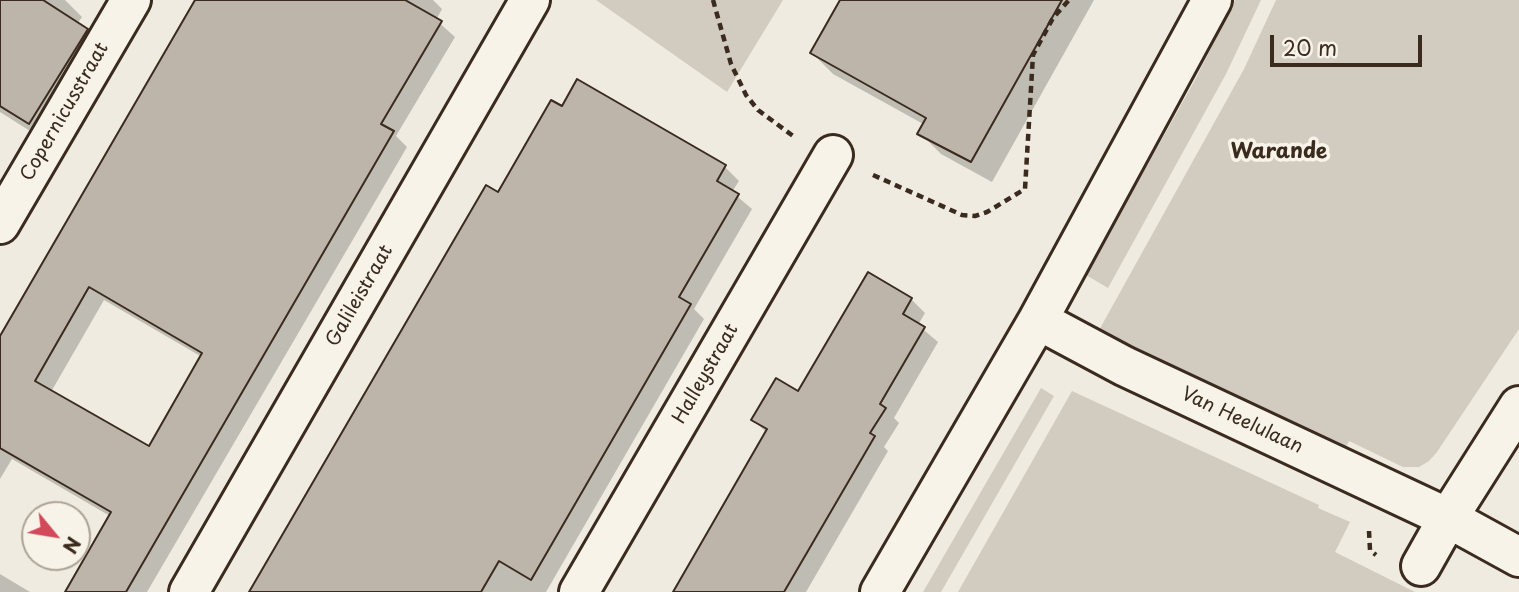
<!DOCTYPE html>
<html>
<head>
<meta charset="utf-8">
<style>
	body { margin:0 }
	#map { position:relative; width:1519px; height:592px; overflow:hidden; background:#efebe0; font-family:"Playpen Sans",sans-serif }
	canvas { display:block }
	.north { position:absolute; left:21px; top:501px; width:70px; height:70px; box-sizing:border-box; background:#f7f3e8; border:2px solid #aca397; border-radius:50%; rotate:120deg; font-size:19px; font-weight:700; line-height:28px; text-align:center; color:#3b2a1e }
	.north::after { content:''; display:block; margin:auto; width:24px; height:32px; background:#d1495b; clip-path:polygon(50% 0,100% 100%,50% 72%,0 100%) }
	.scale { position:absolute; left:1270px; top:35px; width:152px; height:32px; box-sizing:border-box; border:4px solid #3b2a1e; border-top:0; padding-left:9px; font-size:21px; line-height:24px; white-space:nowrap; color:#3b2a1e; -webkit-text-stroke:5px #f7f3e8; paint-order:stroke }
</style>
</head>
<body>
<div id="map">
<canvas width="1519" height="592"></canvas>
<div class="north">N</div>
<div class="scale">20 m</div>
</div>
<script>
const g = document.querySelector('canvas').getContext('2d');
g.lineJoin = 'round';
function paint(path, color) { g.fillStyle = color; g.fill(path, 'evenodd'); }
const poly = rows => new Path2D(rows.map(r => 'M' + r).join(''));
function strokePath(path, color, width, dash) { g.strokeStyle = color; g.lineWidth = width; g.lineCap = dash ? 'butt' : 'round'; g.setLineDash(dash || []); g.stroke(path); }
function label(font, color, halo, rows, align = 'center') {
  g.font = font + ' "Playpen Sans",sans-serif'; g.lineWidth = 7; g.setLineDash([]); g.textBaseline = 'middle'; g.strokeStyle = halo; g.fillStyle = color; for (const [text, x, y, turn = 0] of rows) {
    g.save(); g.translate(x, y); g.rotate((+turn || 0) * Math.PI / 180); g.textAlign = isNaN(turn) ? turn : align; if (halo) g.strokeText(text, 0, 0); g.fillText(text, 0, 0); g.restore();
  }
}
paint(poly([
	[596,0,783,0,727,92],
	[1235,0,1261,0,1226,74,1108,288,1086,275,1195,80],
	[1276,0,1519,0,1519,329,1437,452,1429,461,1419,467,1403,467,1349,441,1345,449,1098,332,1244,69],
	[1041,388,1054,396,941,592,923,592],
	[1072,391,1319,505,1318,508,1350,522,1335,552,1415,592,958,592]
]), '#d1cbc0');
paint(poly([
	[0,0,65,0,82,17,77,24,87,31,107,50,49,143,0,112],
	[213,0,433,0,442,9,436,20,455,37,396,136,407,147,147,592,67,592,110,516,12,459,0,479,0,339],
	[104,300,202,357,149,449,51,392],
	[842,0,1094,0,992,182,941,154,920,133,925,125,833,74,812,53],
	[562,108,725,167,739,181,732,192,752,209,694,309,704,319,546,592,252,592,499,194],
	[911,299,925,313,918,325,938,342,894,418,899,423,884,447,888,451,806,592,675,592,767,433,753,420,799,394],
	[0,574,30,592,0,592]
]), '#0003');
const building = poly([
	[0,0,43,0,88,29,29,124,0,106,0,0],
	[195,0,405,0,442,21,381,124,394,131,126,592,65,592,111,512,0,448,0,336,195,0],
	[89,287,202,353,149,446,35,381,89,287],
	[840,0,1062,0,971,162,917,134,926,118,810,53,840,0],
	[577,79,726,165,717,181,739,194,679,297,691,304,531,580,499,561,481,592,249,592,486,185,498,192,551,100,562,106,577,79],
	[868,272,912,298,903,314,925,327,880,404,886,408,870,433,875,436,784,592,673,592,767,429,751,420,776,378,798,391,868,272]
]);
paint(building, '#bdb5aa');
strokePath(building, '#3b2a1e', 2);
const minor = poly([
	[0,224,131,0],
	[1038,320,1124,366,1448,518,1519,406],
	[1421,566,1448,518,1519,557],
	[189,592,530,0],
	[579,592,833,155],
	[880,592,1038,320,1212,0]
]);
strokePath(minor, '#3b2a1e', 44);
strokePath(poly([
	[713,0,731,64,746,95,758,110,793,136],
	[873,175,962,215,975,216,987,212,1025,189,1033,55,1053,18,1069,0],
	[1369,531,1370,550,1376,555]
]), '#3b2a1e', 4.5, [7, 5]);
strokePath(minor, '#f7f3e8', 38);
label('19px', '#3b2a1e', '#f7f3e8', [
	["Copernicusstraat",65,112,-60],
	["Galileistraat",360,296,-60],
	["Halleystraat",706,374,-60],
	["Van Heelulaan",1242,421,25]
]);
label('bold 21px', '#3b2a1e', '#f7f3e8', [
	["Warande",1279,152]
]);
</script>
</body>
</html>
